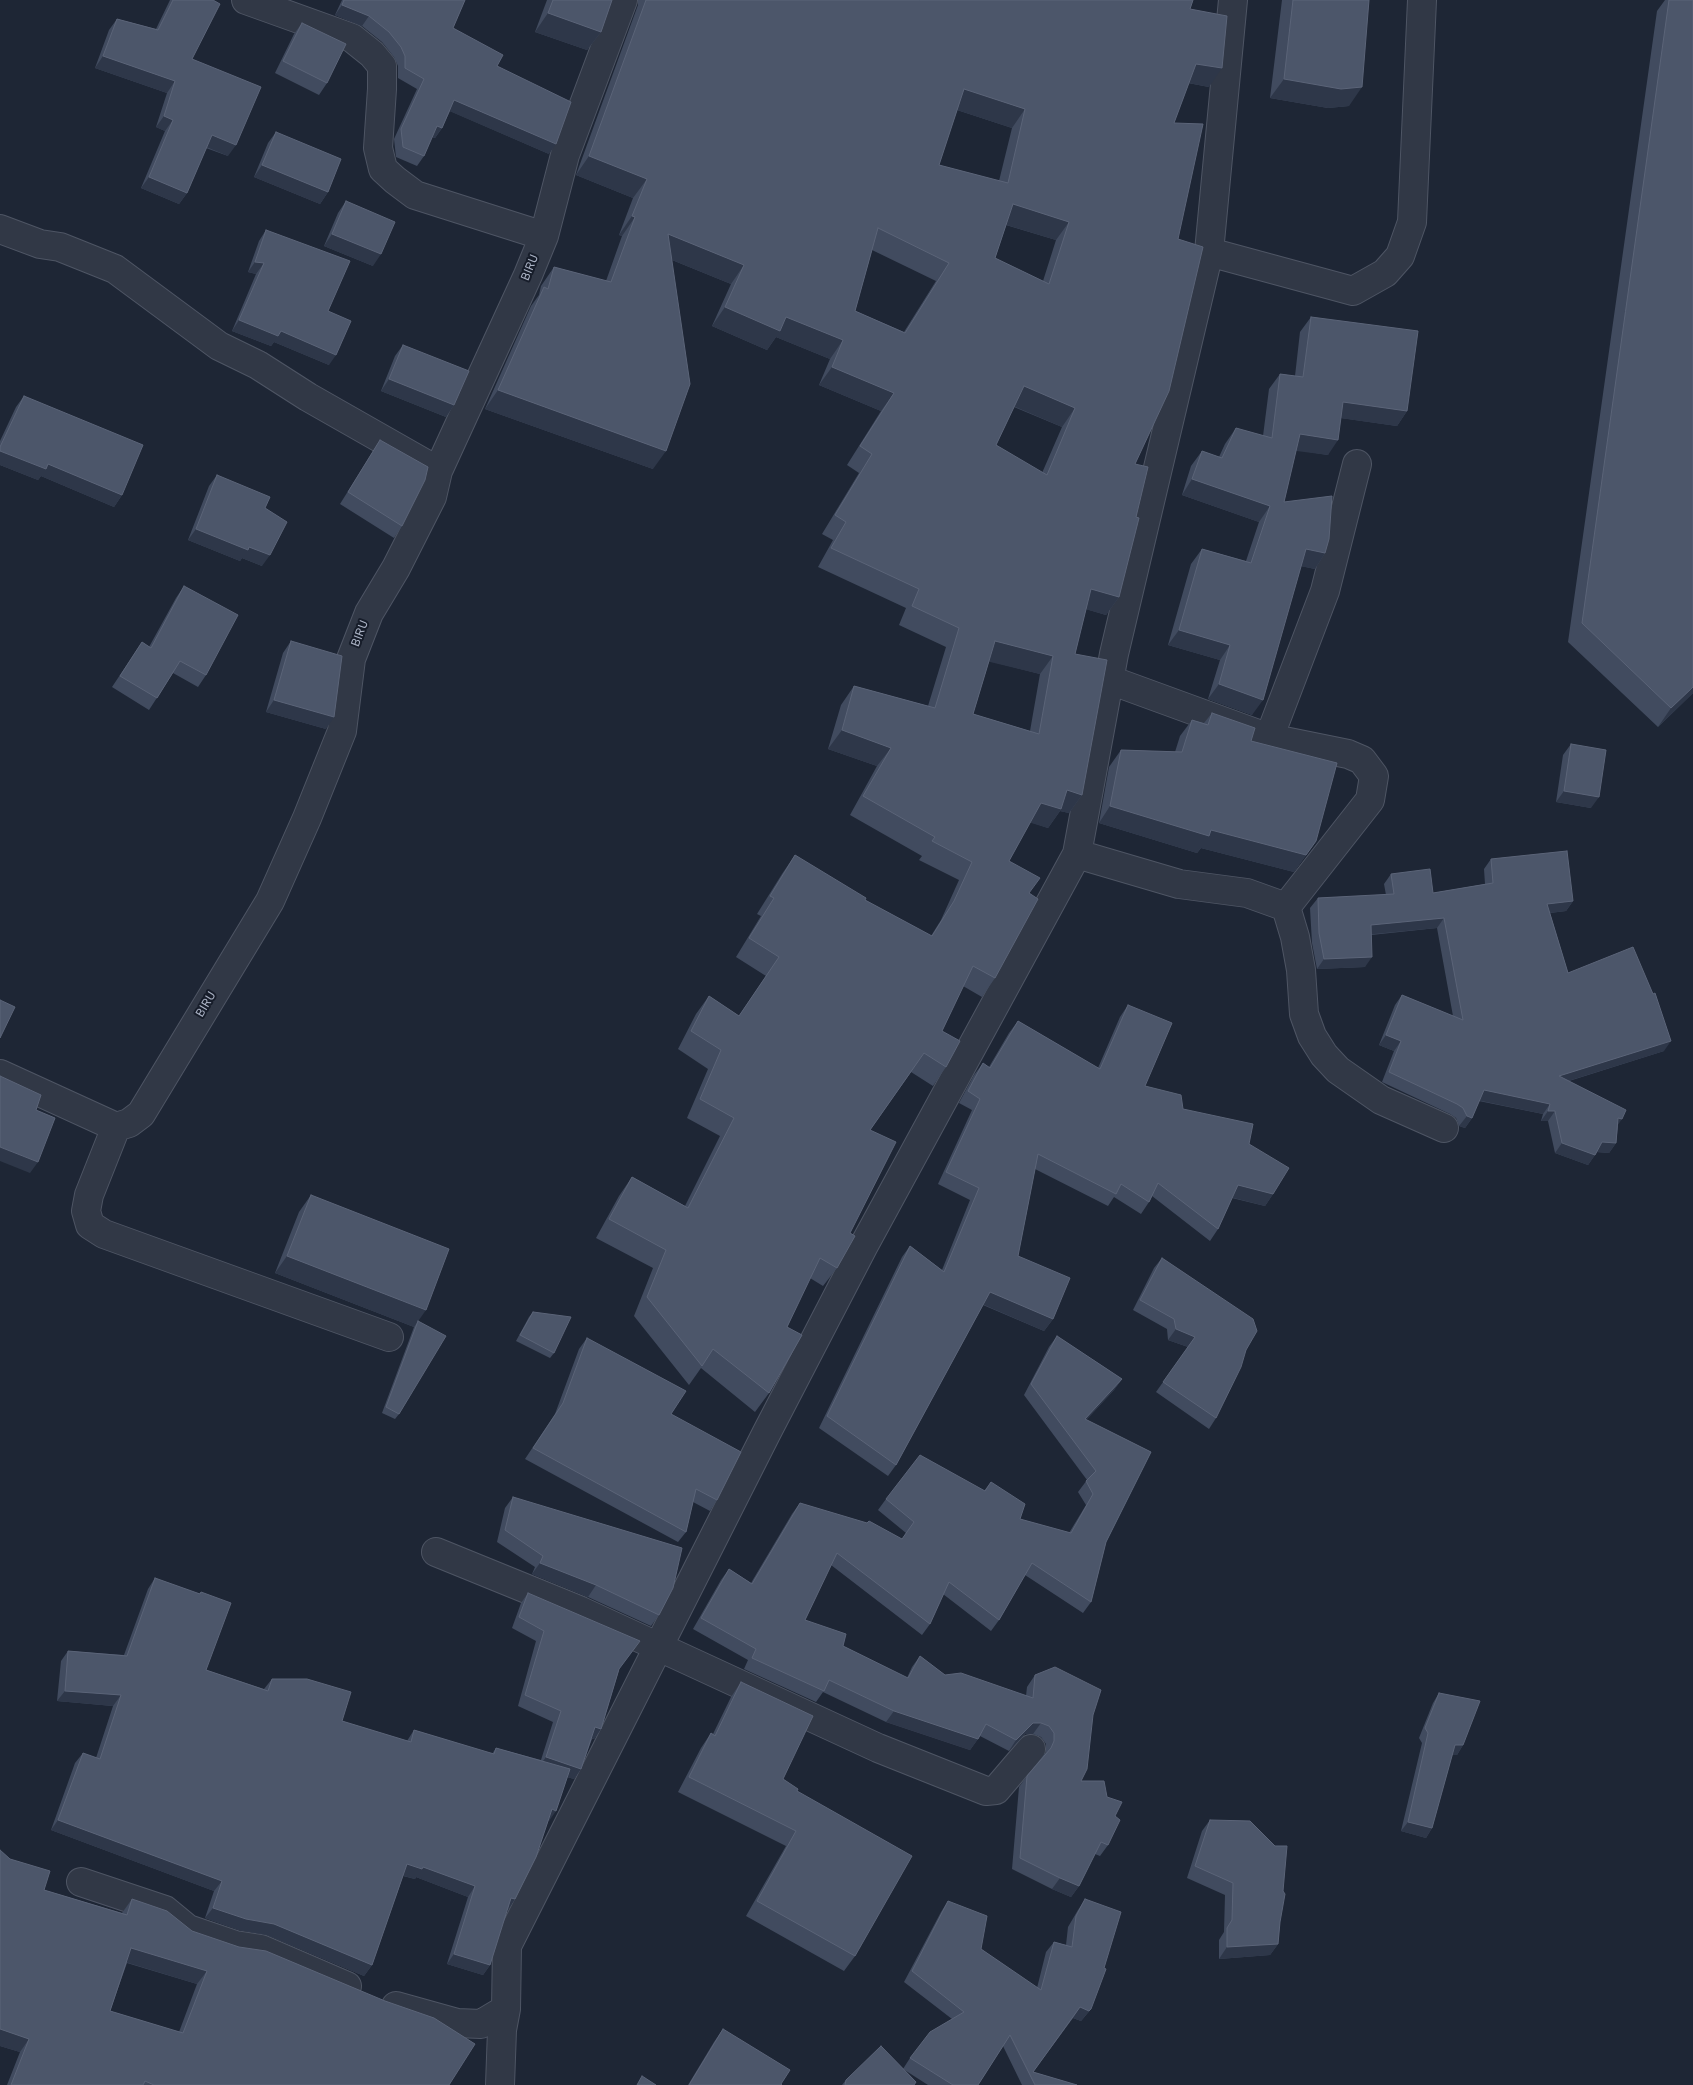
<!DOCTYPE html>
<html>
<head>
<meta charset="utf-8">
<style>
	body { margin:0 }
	canvas { display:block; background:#1e2635 }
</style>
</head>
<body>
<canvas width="1693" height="2085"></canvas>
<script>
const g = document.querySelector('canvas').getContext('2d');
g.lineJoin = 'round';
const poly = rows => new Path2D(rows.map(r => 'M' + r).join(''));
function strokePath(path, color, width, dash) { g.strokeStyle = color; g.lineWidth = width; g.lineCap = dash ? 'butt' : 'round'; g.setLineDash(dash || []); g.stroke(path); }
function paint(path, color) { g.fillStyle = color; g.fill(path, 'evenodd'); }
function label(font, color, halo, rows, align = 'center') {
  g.font = font + ' Overpass,sans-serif'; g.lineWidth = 4; g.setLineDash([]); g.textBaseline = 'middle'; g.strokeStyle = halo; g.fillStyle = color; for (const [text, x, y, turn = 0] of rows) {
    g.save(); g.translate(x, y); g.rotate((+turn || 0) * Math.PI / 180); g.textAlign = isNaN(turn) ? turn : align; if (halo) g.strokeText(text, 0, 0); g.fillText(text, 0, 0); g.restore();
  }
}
const street = poly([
	[246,0,352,38,372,54,382,66,382,89,378,148,383,169,395,180,415,195,544,236],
	[0,229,40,244,60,247,115,269,219,346,258,365,308,397,438,471],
	[1209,252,1353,291,1385,273,1400,256,1412,222,1422,0],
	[1110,680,1269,738,1348,754,1362,760,1374,776,1370,800,1286,907],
	[1269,738,1325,591,1357,464],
	[1077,854,1179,884,1247,893,1286,907,1295,937,1301,970,1304,1014,1312,1036,1324,1055,1338,1070,1381,1100,1444,1128],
	[0,1074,116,1127,129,1123,141,1114,270,901,307,818,342,731,351,659,369,613,396,568,432,497,438,471,528,275,544,236,565,155,623,0],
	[116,1127,89,1195,86,1211,90,1225,104,1234,389,1337],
	[436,1552,581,1611,878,1748,986,1791,996,1790,1031,1749],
	[81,1882,165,1910,188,1929,235,1945,261,1949,347,1986],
	[396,2006,457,2023,481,2024,506,2009],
	[500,2085,502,2030,506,2009,507,1946,766,1434,863,1247,1077,854,1114,654,1209,252,1233,0]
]);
strokePath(street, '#4e5564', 30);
strokePath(street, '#313846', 28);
paint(poly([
	[170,0,213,0,192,59,228,156,206,148,187,193,179,204,141,188,165,131,156,127,167,93,95,68,109,30,117,19,156,29],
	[342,0,465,0,453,28,497,66,549,154,450,111,442,128,435,138,432,137,424,156,417,166,396,157,394,139,417,89,398,78,398,66,394,57,382,42,362,26,335,15],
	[547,0,612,0,601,32,587,50,535,32],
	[638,0,1193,0,1190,9,1209,87,1188,83,1174,123,1178,239,1135,464,1136,517,1119,597,1106,615,1086,609,1075,654,1082,795,1069,813,1060,811,1048,828,1030,822,1009,861,1029,893,995,978,982,997,963,986,942,1031,946,1067,933,1086,911,1072,870,1130,850,1233,837,1268,823,1286,810,1278,787,1327,769,1393,755,1412,701,1368,689,1385,634,1316,653,1268,596,1238,619,1196,632,1177,685,1206,720,1136,687,1118,708,1069,678,1049,696,1014,709,996,739,1016,766,976,736,957,761,916,757,914,782,874,795,855,865,900,931,936,941,920,959,880,919,860,922,856,850,815,877,766,828,749,841,705,854,686,928,706,946,647,899,625,906,608,818,567,833,540,822,534,859,473,847,465,881,411,819,385,830,359,776,337,767,350,712,326,731,284,672,260,653,469,485,409,531,306,539,295,541,286,554,267,606,281,622,236,619,235,633,198,576,175,638,5],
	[957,110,1012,128,999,181,939,165],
	[1006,225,1056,240,1043,281,995,258],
	[872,250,936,281,904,332,855,311],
	[1014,407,1062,427,1042,473,996,445],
	[989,661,1040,674,1030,731,973,714],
	[1282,0,1369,0,1349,106,1328,108,1270,98],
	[1665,0,1693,0,1693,693,1658,727,1568,642,1657,11],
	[302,23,327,83,319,95,275,73,294,34],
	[276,132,328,192,320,204,254,177,268,143],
	[346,201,373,266,324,246,338,213],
	[266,230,328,311,329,365,274,342,271,346,232,331,256,274,248,272,259,241],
	[1311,317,1407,411,1397,426,1341,418,1328,455,1296,450,1284,502,1325,553,1315,569,1301,566,1252,715,1208,699,1220,660,1168,645,1191,564,1202,549,1246,561,1259,522,1182,495,1191,466,1202,451,1219,457,1225,444,1236,428,1263,436,1269,389,1280,374,1295,376,1300,332],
	[403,345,454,405,446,417,381,391,395,356],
	[24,396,122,495,114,507,41,476,38,480,0,465,0,441,16,407],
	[380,440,402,526,394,538,340,504],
	[217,475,265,508,262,566,242,558,240,561,188,540,209,486],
	[184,586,206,675,198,687,173,673,149,710,112,687,142,642,149,647,176,598],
	[291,641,326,729,266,712,283,653],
	[1212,713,1251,741,1316,841,1294,872,1201,848,1197,853,1099,823,1109,767,1121,750,1175,752,1180,736,1192,720,1204,723],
	[1571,744,1591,808,1556,802,1563,755],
	[1491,859,1573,901,1566,911,1550,913,1568,973,1664,1051,1569,1081,1618,1126,1616,1143,1609,1153,1597,1152,1588,1165,1555,1153,1548,1121,1541,1121,1543,1114,1479,1101,1472,1118,1465,1128,1459,1126,1456,1118,1450,1114,1382,1082,1394,1051,1379,1045,1395,1005,1402,995,1453,1016,1437,928,1371,935,1365,967,1317,969,1312,943,1310,908,1318,898,1386,895,1384,884,1391,874,1433,893,1485,884,1484,869],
	[1128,1005,1145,1086,1183,1109,1249,1144,1273,1194,1265,1206,1232,1198,1218,1229,1210,1241,1152,1196,1149,1202,1141,1214,1114,1197,1108,1206,1035,1169,1018,1256,1053,1319,1044,1331,983,1305,896,1465,888,1476,819,1428,902,1257,910,1246,942,1270,970,1200,938,1184,972,1110,959,1103,974,1075,983,1063,989,1067,1009,1033,1018,1021,1098,1068,1120,1017],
	[311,1195,418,1321,399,1414,395,1419,382,1413,414,1327,275,1273,299,1212],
	[1162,1258,1246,1350,1216,1418,1209,1429,1156,1392,1188,1347,1168,1340,1167,1329,1133,1310,1154,1268],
	[533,1312,554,1353,550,1358,516,1341,529,1317],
	[1057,1336,1122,1379,1114,1390,1086,1420,1151,1452,1106,1542,1091,1602,1083,1613,1025,1575,999,1620,991,1631,943,1594,930,1624,922,1635,831,1565,805,1620,843,1646,907,1678,912,1667,920,1656,945,1675,1026,1696,1027,1687,1035,1675,1093,1715,1081,1781,1107,1797,1115,1816,1108,1845,1100,1856,1095,1854,1079,1886,1071,1897,1052,1889,1012,1869,1019,1787,1027,1776,1046,1752,1046,1744,1041,1737,1033,1734,1025,1734,1009,1751,980,1736,970,1750,886,1722,823,1692,816,1702,744,1669,748,1660,693,1629,721,1580,729,1569,751,1583,792,1514,800,1503,902,1539,906,1533,878,1510,886,1499,984,1491,991,1482,1020,1519,1069,1533,1086,1505,1078,1492,1087,1480,1024,1395,1049,1347],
	[587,1338,671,1414,717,1500,710,1511,693,1502,686,1532,678,1542,525,1459,555,1414,579,1349],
	[513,1497,659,1615,651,1626,588,1597,532,1574,535,1567,497,1542,505,1508],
	[155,1578,199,1594,201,1592,206,1670,264,1689,272,1679,342,1721,407,1741,414,1730,492,1754,496,1748,541,1760,553,1722,518,1706,536,1641,512,1628,521,1603,528,1593,619,1670,601,1729,594,1739,592,1739,581,1769,574,1779,567,1777,515,1899,508,1910,507,1909,490,1965,483,1975,447,1964,468,1897,416,1877,415,1879,403,1876,372,1965,364,1976,267,1935,239,1930,205,1918,214,1891,51,1830,75,1763,83,1753,96,1758,113,1706,57,1701,61,1661,68,1651,124,1655,148,1589],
	[741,1682,783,1779,797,1791,855,1956,844,1971,746,1916,786,1846,678,1792,701,1748,711,1733,713,1734,731,1697],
	[1439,1693,1463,1745,1457,1755,1452,1755,1432,1828,1426,1838,1401,1831,1422,1743,1419,1738,1433,1703],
	[1210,1820,1280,1922,1278,1944,1270,1955,1219,1959,1219,1940,1224,1932,1225,1895,1187,1878,1202,1831],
	[0,1850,44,1890,122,1913,132,1899,192,1931,449,2085,7,2085,20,2052,0,2046],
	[127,1963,197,1984,179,2032,110,2011],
	[1085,1899,1091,2009,1081,2021,1073,2018,1033,2072,1077,2085,1022,2085,1003,2046,978,2085,928,2085,903,2069,916,2082,914,2085,842,2085,846,2080,903,2069,910,2058,952,2019,904,1982,941,1912,948,1901,981,1949,1037,1988,1046,1952,1054,1942,1066,1945,1068,1927,1078,1910],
	[723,2029,781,2084,782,2085,688,2085,714,2042]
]), '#414b5f');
paint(poly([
	[342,5,369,16,362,26,335,15],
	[548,13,601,32,587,50,535,32],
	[103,56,175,81,167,93,95,68],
	[1196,64,1222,68,1209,87,1183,82],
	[1284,79,1362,87,1349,106,1328,108,1270,98],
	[964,89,1025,109,1012,128,951,108],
	[454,100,556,144,549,154,447,110],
	[164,116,173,120,165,131,156,127],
	[437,126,442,128,435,138,430,136],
	[212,135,236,145,228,156,204,146],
	[589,156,647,179,633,198,576,175],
	[262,165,328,192,320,204,254,177],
	[149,177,187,193,179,204,141,188],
	[1013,204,1069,222,1056,240,1000,223],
	[632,216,635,217,622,236,619,235],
	[332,234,381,254,373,266,324,246],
	[668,234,744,265,731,284,655,253],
	[255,262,264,263,256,274,248,272],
	[725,307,786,317,843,340,830,359,776,337,767,350,712,326],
	[239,320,281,331,336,355,329,365,274,342,271,346,232,331],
	[832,367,894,393,881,411,819,385],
	[389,379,454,405,446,417,381,391],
	[1024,386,1075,408,1062,427,1011,405],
	[498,390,666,451,653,469,485,409],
	[1343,402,1407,411,1397,426,1333,417],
	[1300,434,1338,440,1328,455,1289,450],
	[0,451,48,464,122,495,114,507,41,476,38,480,0,465],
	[1192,479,1270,506,1259,522,1182,495],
	[196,529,249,547,270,555,262,566,242,558,240,561,188,540],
	[1306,549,1325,553,1315,569,1295,565],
	[1091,589,1119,597,1106,615,1078,607],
	[1179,630,1230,645,1220,660,1168,645],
	[995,641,1053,656,1040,674,982,660],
	[1219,684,1263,700,1252,715,1208,699],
	[1693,687,1693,693,1658,727,1671,708],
	[274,700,334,717,326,729,266,712],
	[842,730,891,748,877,766,828,749],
	[1067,790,1082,795,1069,813,1060,811,1048,828,1028,822,1041,803],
	[1564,791,1599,797,1591,808,1556,802],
	[1110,806,1211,830,1316,841,1294,872,1201,848,1197,853,1099,823],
	[1573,901,1566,911,1540,914,1547,904],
	[1444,918,1437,928,1364,935,1371,925],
	[1372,957,1365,967,1317,969,1324,959],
	[1386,1035,1401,1041,1394,1051,1379,1045],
	[1671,1041,1664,1051,1552,1086,1559,1076],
	[1484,1090,1550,1104,1543,1114,1477,1100],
	[1548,1111,1555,1111,1548,1121,1541,1121],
	[1467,1116,1472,1118,1465,1128,1459,1126],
	[1618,1118,1622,1119,1615,1129],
	[1602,1142,1616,1143,1609,1153,1595,1152],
	[1562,1143,1595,1155,1588,1165,1555,1153],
	[0,1147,38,1162,30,1173,0,1161],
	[1238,1185,1273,1194,1265,1206,1230,1197],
	[287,1256,426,1310,414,1327,275,1273],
	[990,1292,1053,1319,1044,1331,982,1304],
	[1176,1329,1195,1337,1188,1347,1168,1340],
	[1122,1379,1114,1390,1077,1430,1085,1419],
	[540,1563,596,1585,588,1597,532,1574],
	[65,1691,121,1695,113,1706,57,1701],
	[894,1711,978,1739,970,1750,886,1722],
	[1033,1723,1041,1723,1033,1734,1025,1734,1009,1751,1016,1740],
	[595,1727,601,1729,594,1739,588,1738],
	[1455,1745,1463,1745,1457,1755,1448,1755],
	[546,1757,581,1769,574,1779,538,1768],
	[552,1809,556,1811,549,1821,545,1820],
	[58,1820,222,1881,214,1891,51,1830],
	[1408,1822,1432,1828,1426,1838,1401,1831],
	[407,1864,423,1867,475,1886,468,1897,416,1877,415,1879,400,1875],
	[1060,1878,1079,1886,1071,1897,1052,1889],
	[511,1898,515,1899,508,1910,504,1908],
	[213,1908,274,1924,372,1965,364,1976,267,1935,239,1930,205,1918],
	[1278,1944,1270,1955,1219,1959,1227,1947],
	[131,1948,207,1971,197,1984,122,1961],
	[454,1954,490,1965,483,1975,447,1964],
	[1080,2007,1091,2009,1081,2021,1073,2018],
	[0,2029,29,2039,20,2052,0,2046]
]), '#2e3749');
const building = poly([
	[173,0,213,0,220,4,192,59,261,87,236,145,212,135,187,193,149,177,173,120,164,116,175,81,103,56,117,19,158,30,173,0],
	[344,0,465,0,453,28,503,55,497,66,571,102,556,144,454,100,442,128,437,126,424,156,403,147,401,129,424,79,405,68,405,56,401,47,389,32,369,16,342,5,344,0],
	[553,0,612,0,601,32,548,13,553,0],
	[646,0,1193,0,1190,9,1227,16,1222,68,1196,64,1174,123,1203,124,1178,239,1203,247,1169,391,1135,464,1148,467,1136,517,1139,518,1119,597,1091,589,1075,654,1107,660,1082,795,1067,790,1061,809,1041,803,1009,861,1040,878,1029,893,1038,899,995,978,973,966,942,1031,960,1041,946,1067,924,1053,870,1130,896,1142,850,1233,855,1236,837,1268,820,1258,787,1327,802,1335,769,1393,713,1349,702,1366,647,1297,666,1250,609,1219,632,1177,688,1208,734,1118,700,1099,721,1050,691,1031,709,996,739,1016,779,957,749,938,774,898,770,896,795,855,866,898,865,900,932,936,954,901,972,862,932,841,935,837,863,796,891,748,842,730,854,686,935,708,959,628,912,606,919,589,831,548,846,522,835,515,872,454,860,446,894,393,832,367,843,340,786,317,780,331,725,307,744,265,668,234,690,384,666,451,498,390,544,287,548,289,554,267,611,282,635,217,632,216,647,179,589,156,646,0],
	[964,89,1025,109,1008,183,939,165,964,89],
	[1013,204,1069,222,1049,284,995,258,1013,204],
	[878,228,949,263,905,333,855,311,878,228],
	[1024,386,1075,408,1047,475,996,445,1024,386],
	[995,641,1053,656,1039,734,973,714,995,641],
	[1293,0,1369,0,1362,87,1341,89,1284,79,1293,0],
	[1669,0,1693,0,1693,687,1671,708,1582,623,1669,0],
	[302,23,346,44,327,83,283,61,302,23],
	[276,132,341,159,328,192,262,165,276,132],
	[346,201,395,222,381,254,332,234,346,201],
	[266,230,350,261,328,311,351,321,336,355,281,331,278,336,239,320,264,263,255,262,266,230],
	[1311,317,1418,331,1407,411,1343,402,1338,440,1300,434,1284,502,1332,496,1329,539,1325,553,1306,549,1263,700,1219,684,1230,645,1179,630,1202,549,1251,563,1270,506,1192,479,1202,451,1222,458,1236,428,1272,438,1280,374,1303,377,1311,317],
	[403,345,469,371,454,405,389,379,403,345],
	[24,396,143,445,122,495,48,464,46,469,0,451,0,447,24,396],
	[380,440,428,467,425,480,402,526,348,492,380,440],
	[217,475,270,497,265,508,287,522,270,555,249,547,248,550,196,529,217,475],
	[184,586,238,615,206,675,180,661,157,698,120,676,142,642,151,648,184,586],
	[291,641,342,656,334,717,274,700,291,641],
	[1212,713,1255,728,1251,741,1337,763,1316,841,1306,855,1211,830,1209,836,1110,806,1121,750,1182,752,1192,720,1208,725,1212,713],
	[1571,744,1606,750,1599,797,1564,791,1571,744],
	[1567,851,1573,901,1547,904,1568,973,1633,947,1653,994,1655,993,1671,1041,1559,1076,1626,1110,1622,1119,1618,1118,1616,1143,1602,1142,1595,1155,1562,1143,1555,1111,1548,1111,1550,1104,1484,1090,1472,1118,1467,1116,1463,1108,1457,1104,1389,1072,1401,1041,1386,1035,1402,995,1463,1020,1444,918,1371,925,1372,957,1324,959,1319,933,1318,898,1394,894,1391,874,1430,869,1433,893,1493,883,1491,859,1567,851],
	[0,1000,15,1007,0,1038,0,1000],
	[1128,1005,1172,1023,1145,1086,1181,1095,1183,1109,1253,1124,1249,1144,1289,1168,1273,1194,1238,1185,1218,1229,1158,1183,1149,1202,1121,1184,1116,1194,1038,1154,1018,1256,1070,1278,1053,1319,990,1292,896,1465,827,1416,910,1246,944,1272,979,1188,946,1172,980,1099,968,1091,983,1063,990,1068,1018,1021,1100,1069,1128,1005],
	[0,1076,41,1095,36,1110,55,1118,38,1162,0,1147,0,1076],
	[311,1195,449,1249,426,1310,287,1256,311,1195],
	[1162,1258,1253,1319,1257,1331,1246,1350,1241,1367,1216,1418,1163,1382,1195,1337,1176,1329,1174,1319,1140,1300,1162,1258],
	[533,1312,571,1317,554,1353,520,1335,533,1312],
	[418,1321,446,1336,399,1414,386,1407,418,1321],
	[1057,1336,1122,1379,1085,1419,1151,1452,1106,1542,1091,1602,1032,1563,999,1620,949,1582,930,1624,837,1553,805,1620,846,1634,843,1646,908,1678,920,1656,945,1675,961,1673,1033,1698,1035,1675,1055,1667,1101,1690,1093,1715,1087,1769,1081,1781,1104,1781,1107,1797,1122,1802,1115,1816,1120,1820,1108,1845,1101,1842,1079,1886,1060,1878,1020,1858,1027,1776,1051,1748,1054,1741,1054,1733,1049,1726,1041,1723,1033,1723,1016,1740,986,1724,978,1739,894,1711,829,1680,824,1691,752,1658,756,1649,701,1618,729,1569,752,1584,800,1503,867,1523,869,1521,902,1539,914,1522,886,1499,920,1455,985,1491,991,1482,1025,1504,1020,1519,1071,1533,1093,1494,1086,1481,1096,1471,1031,1384,1057,1336],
	[587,1338,686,1391,671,1414,741,1452,717,1500,696,1489,686,1532,533,1448,563,1403,587,1338],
	[513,1497,682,1548,673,1588,659,1615,596,1585,540,1563,543,1556,505,1530,513,1497],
	[155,1578,200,1594,201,1592,231,1603,206,1670,268,1691,272,1679,307,1679,351,1692,342,1721,411,1742,414,1730,494,1754,496,1748,570,1769,556,1811,552,1809,536,1857,515,1899,511,1898,490,1965,454,1954,475,1886,423,1867,422,1869,407,1864,372,1965,274,1924,246,1919,213,1908,222,1881,58,1820,83,1753,100,1759,121,1695,65,1691,68,1651,127,1656,155,1578],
	[528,1593,640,1641,619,1669,601,1729,595,1727,581,1769,546,1757,561,1711,525,1695,544,1631,519,1617,528,1593],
	[741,1682,813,1716,783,1779,798,1789,797,1791,912,1856,855,1956,757,1901,796,1831,689,1777,711,1733,715,1736,741,1682],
	[1439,1693,1480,1701,1463,1745,1455,1745,1432,1828,1408,1822,1428,1733,1425,1728,1439,1693],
	[1210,1820,1250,1821,1275,1846,1287,1846,1283,1891,1285,1894,1280,1922,1278,1944,1227,1947,1227,1928,1232,1920,1233,1883,1195,1866,1210,1820],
	[0,1850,10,1859,50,1871,44,1890,127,1915,132,1899,167,1911,192,1931,239,1947,266,1951,385,2001,434,2018,475,2044,449,2085,154,2085,145,2081,143,2085,11,2085,29,2039,0,2029,0,1850],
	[131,1948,207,1971,183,2033,110,2011,131,1948],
	[1085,1899,1121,1912,1104,1968,1106,1969,1091,2009,1089,2011,1080,2007,1033,2072,1077,2085,1035,2085,1010,2035,978,2085,953,2085,910,2058,930,2032,964,2012,912,1971,948,1901,987,1916,981,1949,1041,1990,1054,1942,1072,1947,1076,1916,1085,1899],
	[723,2029,790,2070,781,2084,782,2085,689,2085,723,2029],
	[881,2046,916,2082,914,2085,845,2085,846,2080,881,2046],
	[642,2076,656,2085,637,2085,642,2076]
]);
paint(building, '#4c566a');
strokePath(building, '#5b6478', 1);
label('12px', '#aab2c4', '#171d2a', [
	["BIRU",531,268,-68],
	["BIRU",361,634,-69],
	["BIRU",207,1005,-59]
]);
</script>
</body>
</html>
